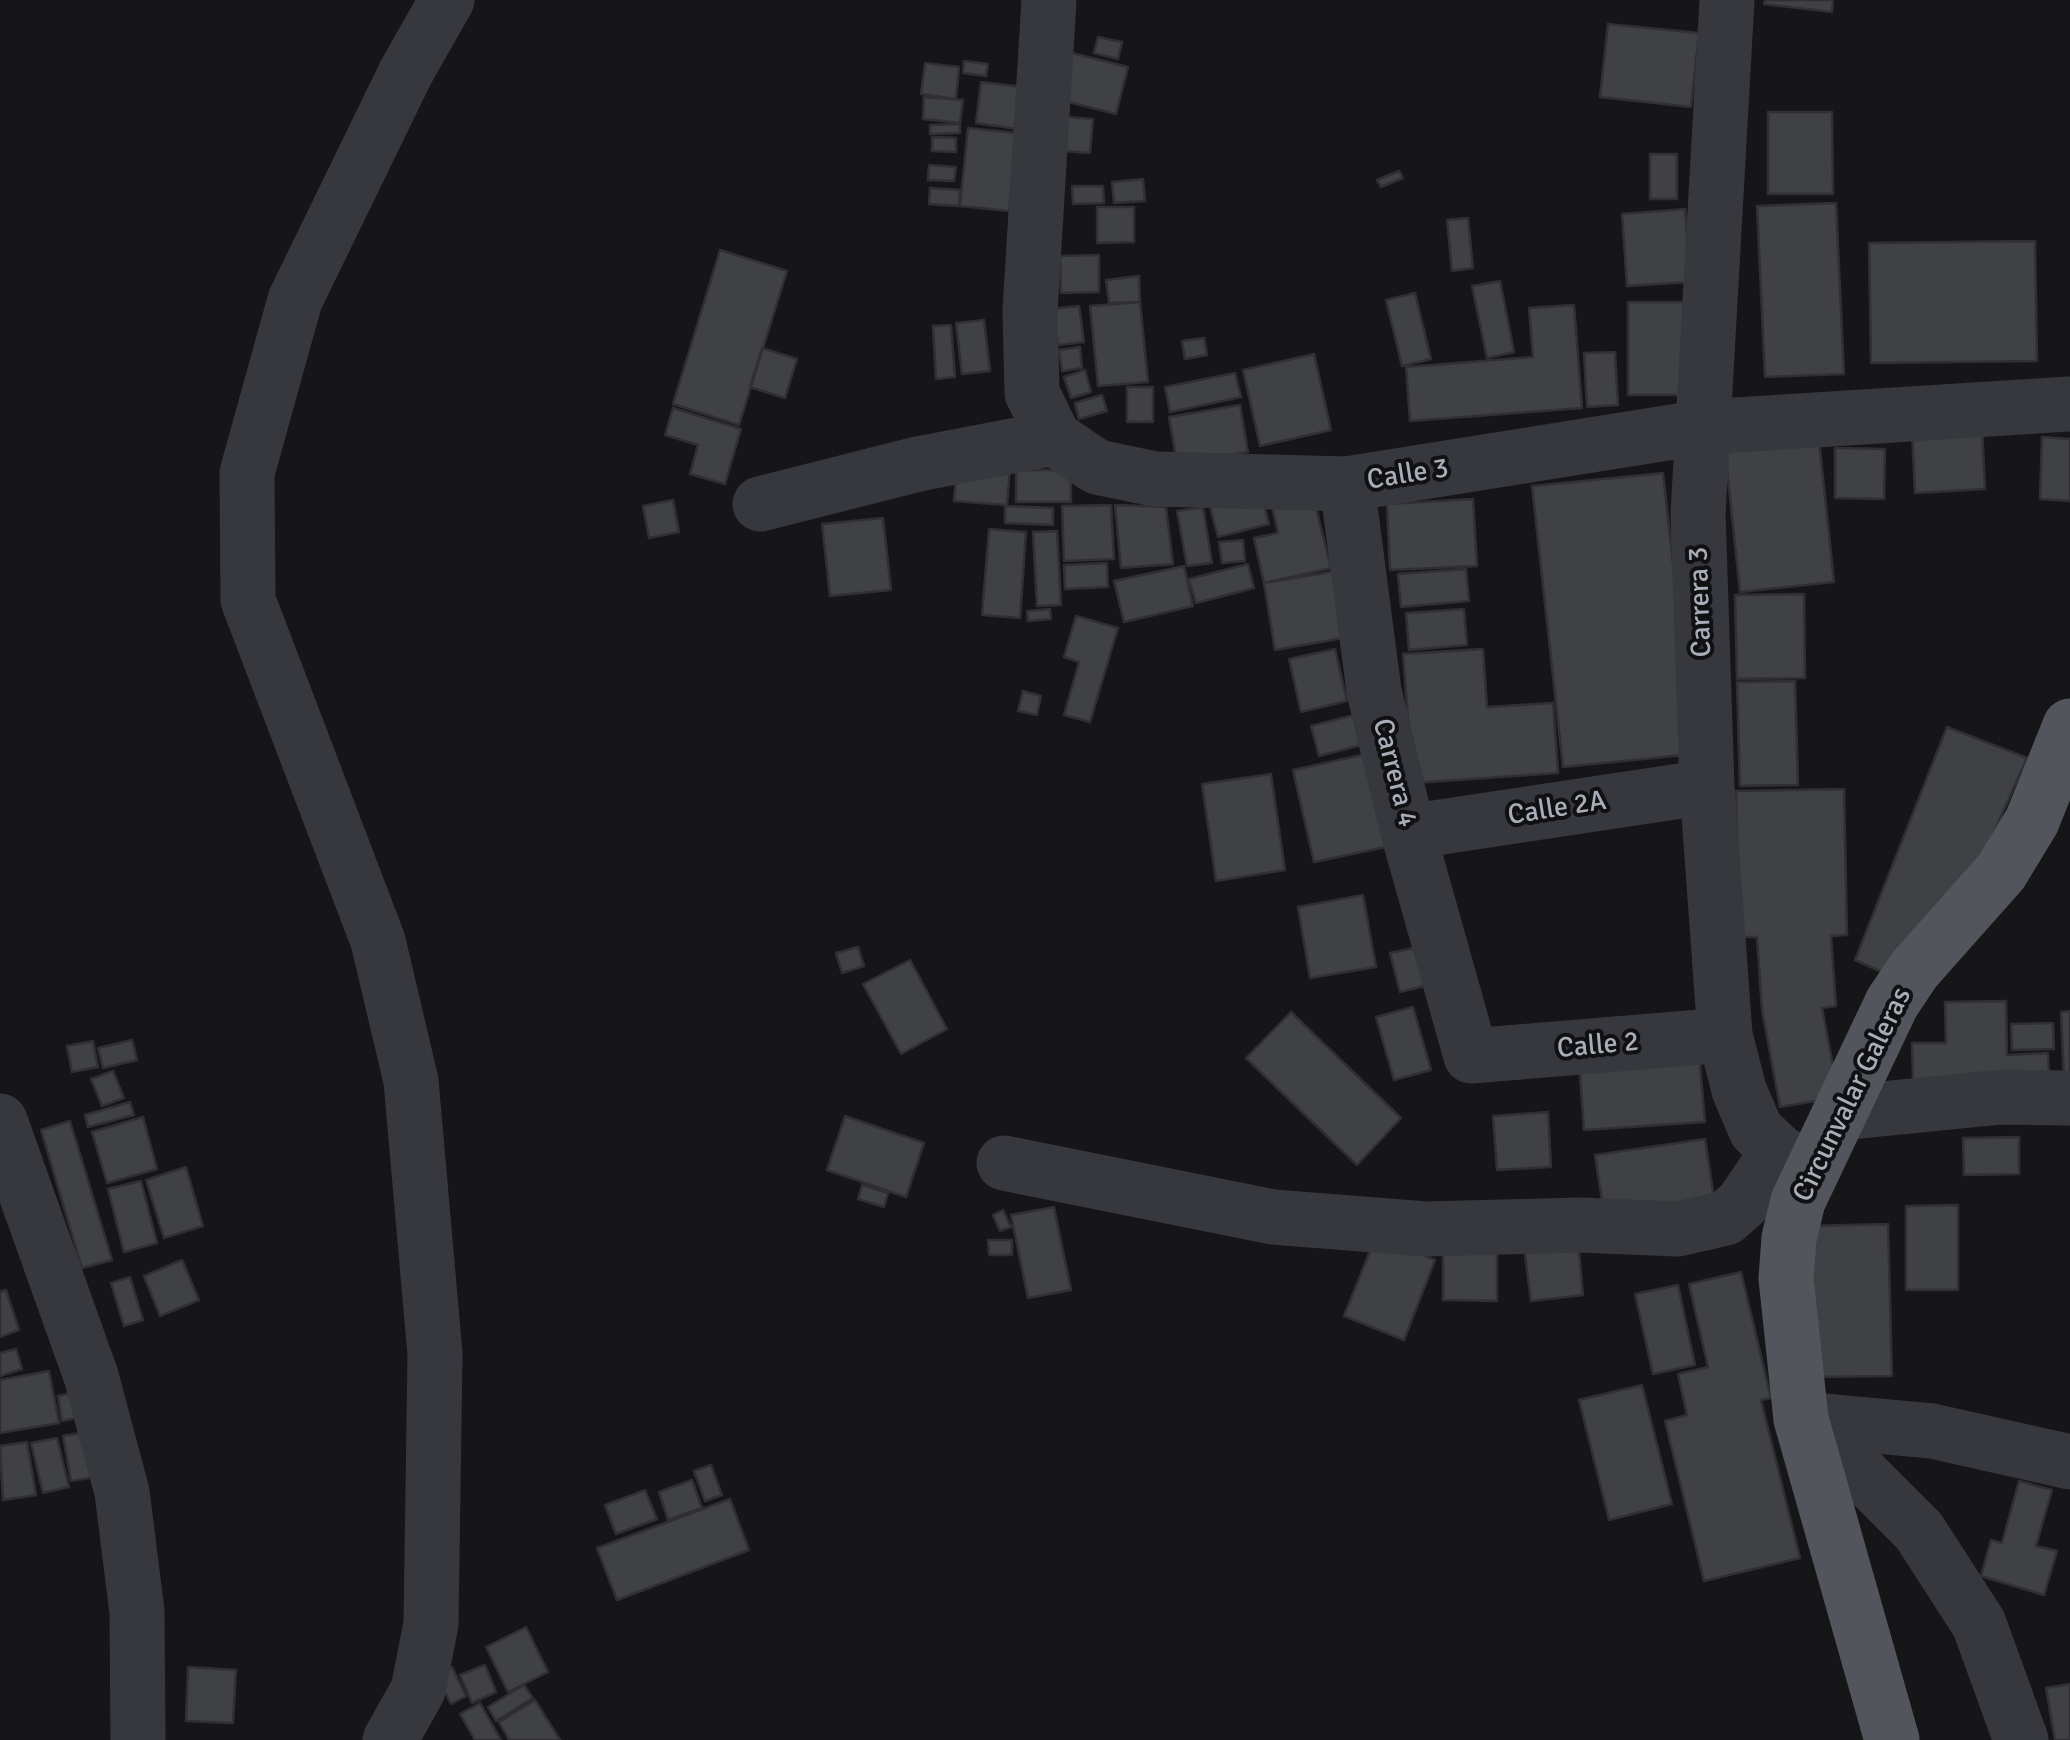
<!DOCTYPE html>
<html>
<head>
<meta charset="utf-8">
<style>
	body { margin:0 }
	canvas { display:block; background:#161618 }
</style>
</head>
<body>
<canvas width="2070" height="1740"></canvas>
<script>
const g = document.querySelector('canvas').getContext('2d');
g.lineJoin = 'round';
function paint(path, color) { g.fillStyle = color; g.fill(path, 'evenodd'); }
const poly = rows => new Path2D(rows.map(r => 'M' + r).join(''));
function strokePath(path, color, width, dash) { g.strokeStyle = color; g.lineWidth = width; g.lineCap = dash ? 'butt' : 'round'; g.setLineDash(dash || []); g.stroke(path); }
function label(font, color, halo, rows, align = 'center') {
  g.font = font + ' Signika,sans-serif'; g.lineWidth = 8; g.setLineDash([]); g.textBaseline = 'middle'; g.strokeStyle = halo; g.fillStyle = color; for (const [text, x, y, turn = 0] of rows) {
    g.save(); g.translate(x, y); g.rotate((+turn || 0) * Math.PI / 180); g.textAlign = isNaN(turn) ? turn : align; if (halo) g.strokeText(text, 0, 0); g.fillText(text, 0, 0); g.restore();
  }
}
const building = poly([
	[1765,0,1833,0,1832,12,1764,4,1765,0],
	[1608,24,1699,33,1691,107,1600,97,1608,24],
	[1098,37,1122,42,1118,59,1094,53,1098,37],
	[1072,53,1128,67,1116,114,1061,100,1072,53],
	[964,61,988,64,986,76,963,73,964,61],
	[925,63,959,67,956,99,921,94,925,63],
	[981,82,1023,87,1017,129,976,123,981,82],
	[924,97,963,100,960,123,923,119,924,97],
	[1768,112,1832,112,1833,194,1768,194,1768,112],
	[1053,116,1093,119,1090,153,1050,150,1053,116],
	[960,124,960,133,930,134,930,125,960,124],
	[968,128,1017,133,1009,211,960,206,968,128],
	[932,137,956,138,956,152,932,151,932,137],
	[1650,154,1677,154,1677,199,1650,199,1650,154],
	[929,165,956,167,954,181,928,180,929,165],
	[1399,171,1403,178,1381,187,1377,180,1399,171],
	[1143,179,1145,201,1114,203,1112,182,1143,179],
	[1072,186,1103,186,1104,203,1073,204,1072,186],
	[930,188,960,190,959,206,929,204,930,188],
	[1836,203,1844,374,1765,377,1757,206,1836,203],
	[1097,207,1134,207,1134,242,1097,243,1097,207],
	[1685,209,1691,282,1627,286,1622,214,1685,209],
	[1468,218,1473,268,1452,271,1447,220,1468,218],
	[2035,241,2037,361,1871,363,1869,243,2035,241],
	[720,250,787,271,739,425,673,404,720,250],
	[1099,255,1099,292,1061,293,1060,256,1099,255],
	[1139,276,1140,302,1109,303,1106,280,1139,276],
	[1500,281,1514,352,1487,358,1472,286,1500,281],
	[1415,293,1431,359,1402,366,1386,300,1415,293],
	[1140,302,1148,382,1098,386,1090,306,1140,302],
	[1628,302,1699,302,1699,395,1628,395,1628,302],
	[1574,305,1582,408,1410,421,1406,367,1533,357,1529,308,1574,305],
	[1079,306,1084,342,1058,345,1053,309,1079,306],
	[984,320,990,371,962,374,956,323,984,320],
	[951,325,955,377,936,379,933,326,951,325],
	[1204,338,1207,355,1185,359,1182,341,1204,338],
	[1080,347,1082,368,1062,371,1059,350,1080,347],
	[762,348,797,359,785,398,750,387,762,348],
	[1615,352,1618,405,1587,407,1584,353,1615,352],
	[1314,354,1331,430,1260,446,1243,370,1314,354],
	[1085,370,1091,392,1071,398,1064,377,1085,370],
	[1235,373,1241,397,1170,412,1165,387,1235,373],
	[1127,387,1153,387,1153,422,1127,422,1127,387],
	[1102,395,1107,411,1079,419,1075,403,1102,395],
	[1240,405,1248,452,1177,463,1169,417,1240,405],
	[673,408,741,429,725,484,690,474,698,445,665,435,673,408],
	[1982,427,1985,489,1915,493,1912,431,1982,427],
	[2042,437,2070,439,2070,501,2040,499,2042,437],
	[1819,440,1834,582,1740,592,1725,450,1819,440],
	[1835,448,1885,449,1884,499,1835,498,1835,448],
	[957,464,1010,468,1007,505,954,501,957,464],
	[1016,470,1071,470,1071,502,1016,502,1016,470],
	[1663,473,1694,754,1563,767,1532,486,1663,473],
	[1312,492,1331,568,1264,583,1254,538,1278,533,1271,502,1312,492],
	[1261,494,1269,524,1218,537,1210,507,1261,494],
	[1473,499,1477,566,1390,570,1387,504,1473,499],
	[673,500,679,532,649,538,643,506,673,500],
	[1111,505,1114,559,1064,561,1062,506,1111,505],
	[1115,505,1166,507,1173,564,1121,568,1115,505],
	[1005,506,1053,508,1053,525,1005,523,1005,506],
	[1203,507,1212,563,1187,566,1177,511,1203,507],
	[883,518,891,590,830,596,822,524,883,518],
	[989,529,1026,532,1020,618,982,615,989,529],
	[1057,531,1061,605,1037,606,1033,532,1057,531],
	[1243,540,1245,561,1222,563,1219,542,1243,540],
	[1107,563,1108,587,1065,589,1064,565,1107,563],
	[1248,564,1254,588,1196,603,1189,579,1248,564],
	[1184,566,1193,606,1124,622,1114,581,1184,566],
	[1466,569,1469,601,1401,607,1398,574,1466,569],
	[1337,571,1349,637,1275,650,1264,583,1337,571],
	[1804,594,1805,678,1737,679,1735,595,1804,594],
	[1050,609,1051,619,1028,621,1027,611,1050,609],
	[1464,609,1467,645,1409,650,1406,613,1464,609],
	[1076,616,1118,628,1090,722,1064,715,1079,662,1064,657,1076,616],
	[1335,649,1347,701,1301,712,1289,659,1335,649],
	[1483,649,1487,707,1553,703,1558,773,1413,783,1403,654,1483,649],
	[1795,681,1798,785,1740,786,1737,682,1795,681],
	[1023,691,1041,696,1037,715,1018,711,1023,691],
	[1358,714,1366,744,1319,756,1311,726,1358,714],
	[1947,727,2027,758,1966,895,1893,977,1855,960,1947,727],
	[1385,750,1405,843,1314,862,1293,770,1385,750],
	[1271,774,1285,870,1216,881,1202,784,1271,774],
	[1844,789,1847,935,1831,936,1836,1006,1822,1008,1839,1097,1780,1107,1762,1010,1757,937,1739,937,1736,791,1844,789],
	[1363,895,1376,967,1310,978,1298,907,1363,895],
	[1427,945,1437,983,1400,992,1390,953,1427,945],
	[858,947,864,966,842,973,836,953,858,947],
	[910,960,947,1029,901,1054,863,984,910,960],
	[2006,1001,2007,1055,2048,1053,2049,1078,1913,1081,1912,1043,1946,1043,1945,1002,2006,1001],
	[1413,1007,1431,1070,1394,1080,1376,1017,1413,1007],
	[2070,1011,2070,1080,2064,1080,2061,1012,2070,1011],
	[1291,1012,1401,1118,1357,1165,1246,1058,1291,1012],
	[2053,1023,2054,1049,2012,1050,2011,1024,2053,1023],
	[132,1040,137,1060,103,1068,98,1048,132,1040],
	[93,1041,98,1067,72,1072,67,1046,93,1041],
	[1699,1054,1705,1122,1584,1130,1579,1062,1699,1054],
	[113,1071,124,1098,102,1106,91,1079,113,1071],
	[130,1102,134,1115,88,1127,85,1115,130,1102],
	[1548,1112,1551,1167,1497,1170,1493,1116,1548,1112],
	[845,1116,924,1143,906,1197,827,1170,845,1116],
	[143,1117,157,1169,107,1183,92,1132,143,1117],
	[70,1121,112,1260,82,1268,41,1130,70,1121],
	[2019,1137,2019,1174,1964,1175,1963,1138,2019,1137],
	[1705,1139,1714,1198,1604,1214,1595,1155,1705,1139],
	[186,1167,203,1226,164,1238,146,1180,186,1167],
	[141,1181,157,1243,124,1252,108,1189,141,1181],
	[862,1185,888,1193,884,1207,858,1199,862,1185],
	[1958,1205,1958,1290,1906,1290,1906,1206,1958,1205],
	[1054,1207,1071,1290,1028,1298,1011,1215,1054,1207],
	[1003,1210,1011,1227,1000,1231,993,1215,1003,1210],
	[1888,1224,1892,1376,1810,1377,1806,1226,1888,1224],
	[1376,1236,1435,1260,1404,1340,1344,1316,1376,1236],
	[988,1240,1012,1240,1012,1255,989,1255,988,1240],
	[1578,1241,1583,1295,1531,1301,1524,1247,1578,1241],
	[1443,1247,1497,1247,1497,1301,1443,1300,1443,1247],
	[182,1260,199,1300,160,1316,144,1276,182,1260],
	[1741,1272,1771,1398,1761,1400,1800,1558,1704,1581,1665,1421,1687,1415,1678,1374,1708,1367,1689,1284,1741,1272],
	[130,1277,143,1320,124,1326,111,1283,130,1277],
	[1678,1285,1695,1365,1653,1374,1635,1294,1678,1285],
	[6,1290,19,1330,0,1337,0,1292,6,1290],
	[16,1349,22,1369,0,1376,0,1353,16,1349],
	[49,1371,59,1423,0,1433,0,1380,49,1371],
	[1642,1385,1672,1504,1609,1520,1579,1400,1642,1385],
	[77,1392,81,1417,62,1421,58,1396,77,1392],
	[86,1432,95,1477,71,1481,63,1436,86,1432],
	[57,1438,69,1487,43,1493,31,1443,57,1438],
	[27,1442,36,1495,3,1500,0,1446,27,1442],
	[711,1465,722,1495,705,1501,694,1471,711,1465],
	[692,1480,702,1508,668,1520,659,1492,692,1480],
	[2019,1481,2052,1490,2036,1546,2057,1551,2044,1595,1981,1576,1991,1540,2002,1543,2019,1481],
	[645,1490,657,1519,616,1534,605,1505,645,1490],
	[730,1499,749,1550,617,1600,597,1548,730,1499],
	[526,1627,548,1672,508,1692,486,1647,526,1627],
	[485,1665,496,1692,472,1703,460,1675,485,1665],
	[188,1667,236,1670,233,1723,186,1721,188,1667],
	[452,1667,466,1696,451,1704,436,1675,452,1667],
	[2070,1684,2070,1740,2055,1740,2046,1688,2070,1684],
	[524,1685,533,1698,496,1721,488,1707,524,1685],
	[535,1700,560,1740,509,1740,499,1722,535,1700],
	[480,1703,501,1740,475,1740,460,1714,480,1703]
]);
paint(building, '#404145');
strokePath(building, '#303034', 2.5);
strokePath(poly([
	[1049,0,1030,311,1032,393,1054,438],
	[1727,0,1698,514,1707,787,1725,1035,1739,1090,1756,1130,1778,1151,1811,1172],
	[1347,484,1374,691,1408,832,1471,1056,1725,1035],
	[760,504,918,464,1054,438,1097,467,1155,479,1347,484,1704,427,2070,404],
	[1408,832,1707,787],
	[1841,1113,2001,1097,2070,1098],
	[0,1121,91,1376,122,1492,137,1612,138,1740],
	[1004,1163,1273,1217,1426,1229,1581,1225,1678,1229,1726,1218,1743,1203,1778,1151],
	[1801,1419,1840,1452,1919,1531,1979,1624,2021,1740],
	[1801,1419,1932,1431,2070,1462],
	[390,1740,418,1690,431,1624,435,1354,411,1081,378,941,248,600,247,473,295,300,406,72,447,0]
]), '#37383d', 55);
strokePath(poly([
	[1892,1740,1801,1419,1786,1278,1789,1238,1798,1201,1892,1003,1914,970,2001,872,2032,821,2070,726]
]), '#53555c', 55);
label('28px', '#a8adb8', '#111113', [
	["Calle 3",1408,475,-9],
	["Carrera 3",1701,602,-92],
	["Carrera 4",1394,773,76],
	["Calle 2A",1557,809,-9],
	["Calle 2",1598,1046,-5],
	["Circunvalar Galeras",1853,1095,-64]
]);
</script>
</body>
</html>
